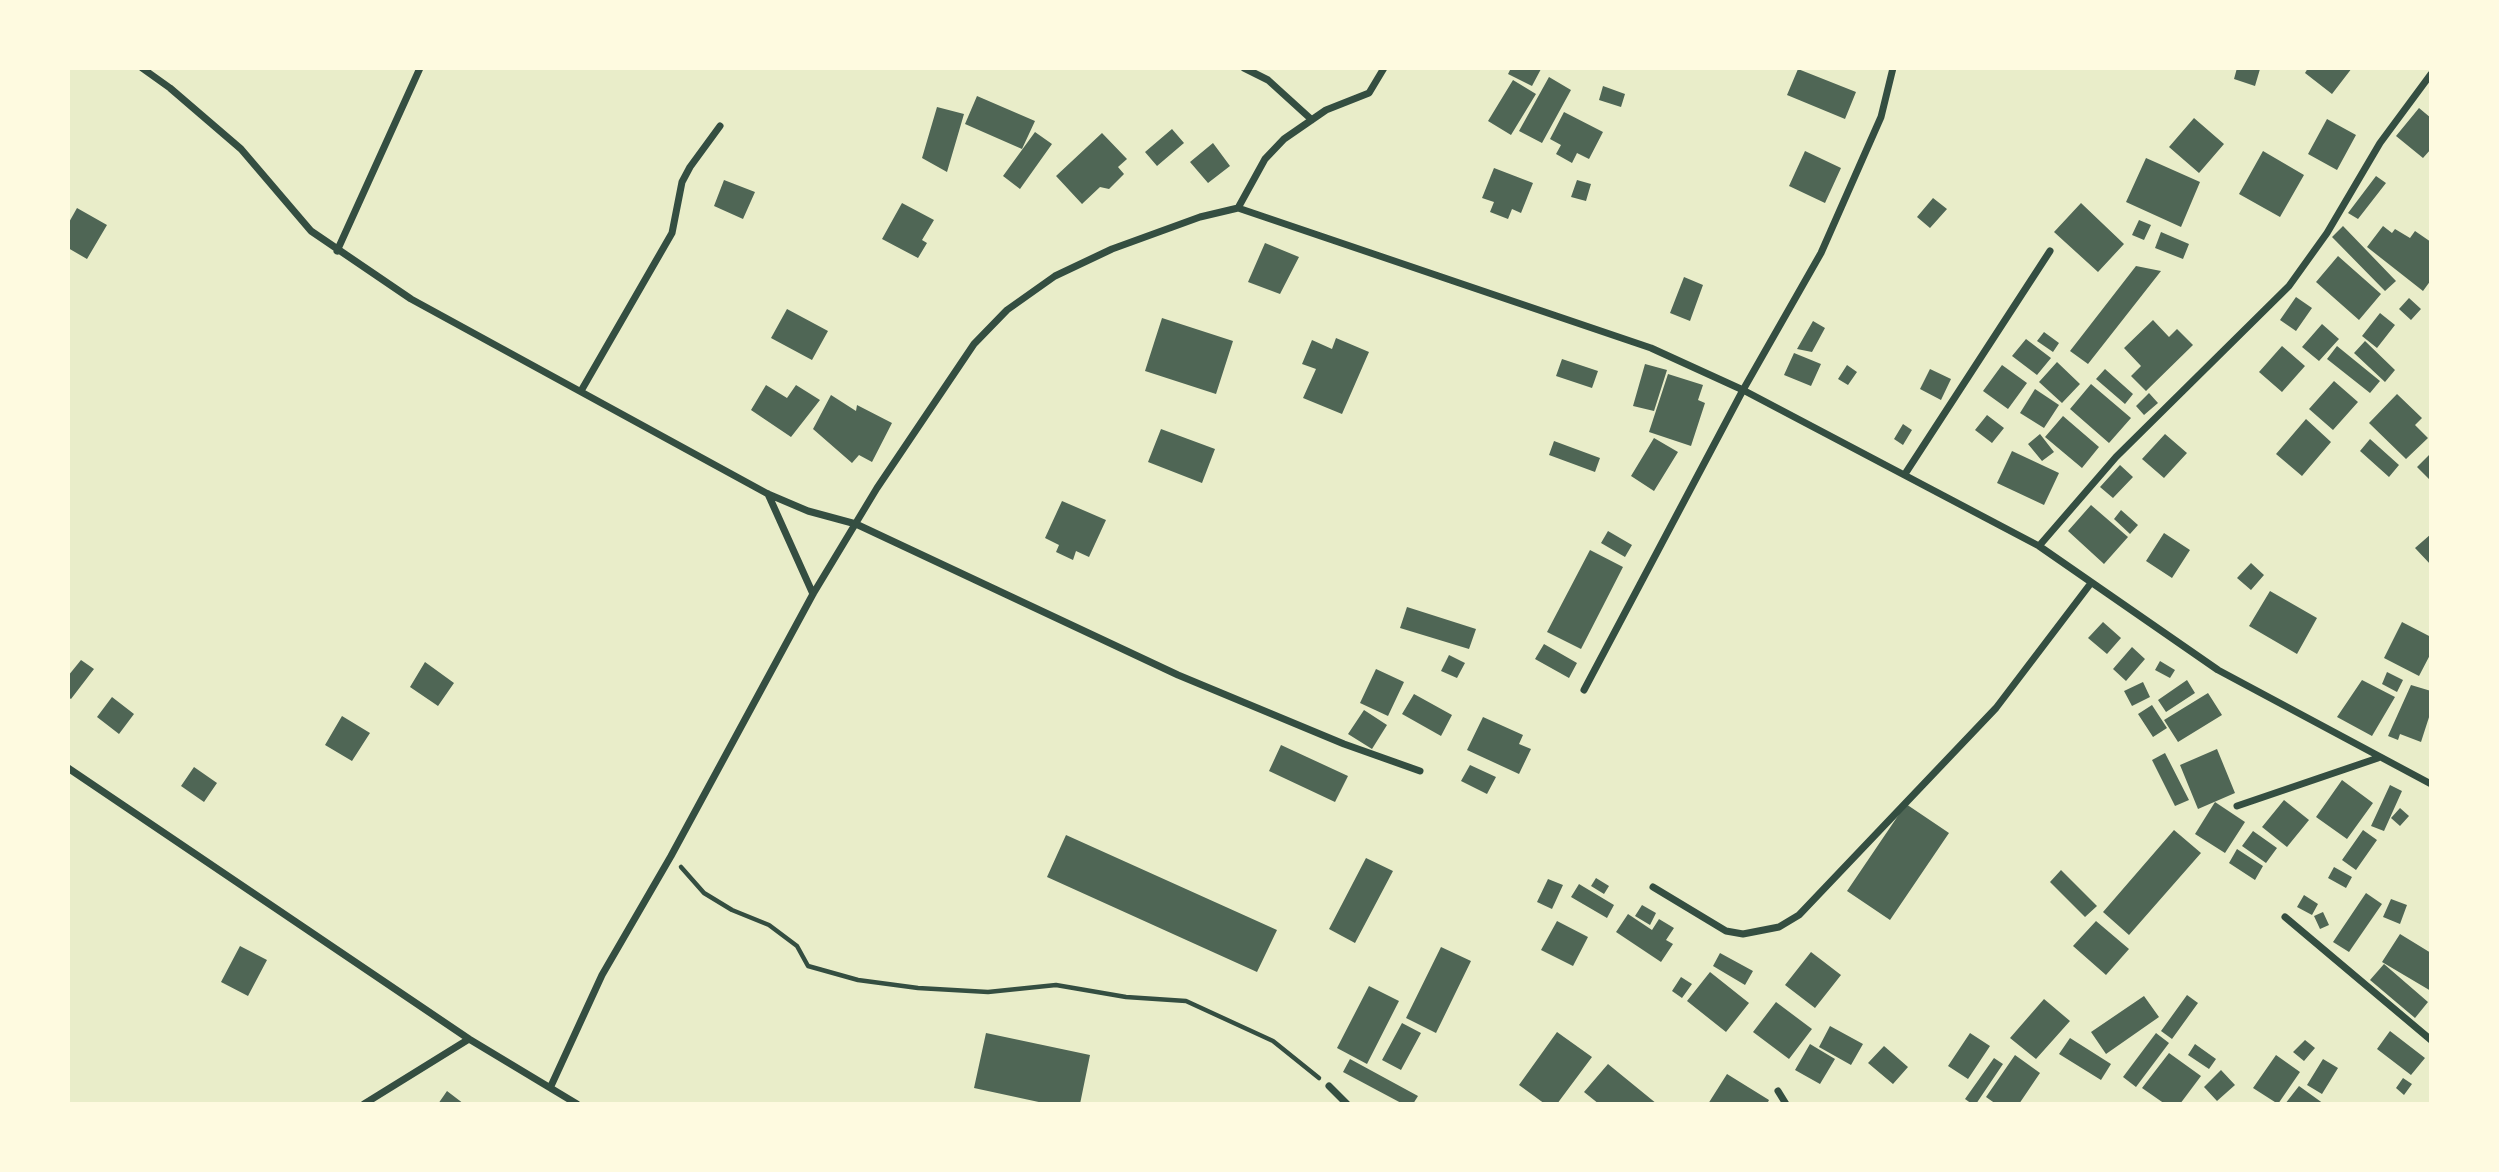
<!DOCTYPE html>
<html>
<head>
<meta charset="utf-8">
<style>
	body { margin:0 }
	#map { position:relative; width:2499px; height:1172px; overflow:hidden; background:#e9edc9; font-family:"Alegreya Sans",sans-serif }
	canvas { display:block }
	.frame { position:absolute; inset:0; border:70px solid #fefae0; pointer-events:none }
</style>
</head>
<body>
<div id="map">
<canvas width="2499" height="1172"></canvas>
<div class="frame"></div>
</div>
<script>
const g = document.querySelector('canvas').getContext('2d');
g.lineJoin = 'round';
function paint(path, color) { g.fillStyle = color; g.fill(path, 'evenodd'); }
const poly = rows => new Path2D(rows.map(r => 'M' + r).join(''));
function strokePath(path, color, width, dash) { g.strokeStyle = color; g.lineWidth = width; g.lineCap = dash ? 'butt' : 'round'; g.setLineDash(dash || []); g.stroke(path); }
paint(poly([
	[1511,68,1539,68,1541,69,1532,86,1508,74],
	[2237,68,2260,69,2255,86,2234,79],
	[2308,68,2352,68,2332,94,2305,73],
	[1798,69,1856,92,1845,119,1787,95],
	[1549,77,1571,90,1542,143,1519,131],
	[1513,80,1536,94,1511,135,1488,121],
	[1603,86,1625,94,1621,107,1599,100],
	[977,96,1035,121,1022,149,965,124],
	[937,107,964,114,947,172,922,158],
	[2419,108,2431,118,2431,149,2423,158,2396,136],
	[1564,112,1603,132,1589,159,1577,153,1572,163,1556,154,1561,145,1550,139],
	[2194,118,2224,144,2199,173,2169,147],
	[2327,119,2356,135,2337,170,2308,154],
	[1172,129,1184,143,1157,166,1145,152],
	[1035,132,1052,144,1020,189,1003,176],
	[1102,133,1127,159,1118,167,1124,174,1109,189,1100,187,1082,204,1056,176],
	[1213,143,1230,166,1208,183,1190,162],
	[1805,151,1841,168,1825,203,1789,186],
	[2263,151,2304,175,2280,217,2239,194],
	[2146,158,2200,182,2181,227,2126,202],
	[1494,168,1533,183,1521,213,1512,209,1508,219,1490,212,1494,202,1482,198],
	[2376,176,2386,183,2358,219,2348,213],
	[724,180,755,192,743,219,714,206],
	[1577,180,1591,184,1586,201,1571,197],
	[1933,198,1947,209,1930,228,1917,217],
	[902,203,934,220,922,240,927,243,918,258,882,239],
	[2081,203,2124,244,2098,272,2054,232],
	[77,208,107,225,87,259,68,248,68,224],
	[2139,220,2151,225,2144,240,2132,235],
	[2343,226,2396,281,2385,291,2332,237],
	[2383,226,2392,233,2395,229,2410,238,2415,231,2431,242,2431,280,2423,291,2367,247],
	[2161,232,2189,244,2183,259,2155,248],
	[1265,243,1299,257,1280,294,1248,282],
	[2338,256,2381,294,2359,320,2316,282],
	[2136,266,2161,271,2088,364,2070,351],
	[1684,277,1703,285,1690,321,1670,313],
	[2296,297,2312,308,2296,331,2280,320],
	[2409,298,2421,309,2411,320,2399,309],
	[787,309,828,331,812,360,771,338],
	[2380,313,2395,325,2377,348,2362,336],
	[1162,318,1233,341,1216,394,1145,371],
	[2153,320,2169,337,2177,329,2193,345,2146,391,2131,376,2141,366,2124,348],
	[1813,321,1825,328,1812,352,1797,349],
	[2322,324,2339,339,2319,361,2302,347],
	[2044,332,2059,343,2053,352,2037,341],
	[1336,338,1369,352,1342,414,1303,398,1316,369,1302,364,1312,340,1332,349],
	[2026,339,2051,358,2037,375,2012,356],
	[2365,341,2395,370,2385,382,2354,353],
	[2282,346,2305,366,2282,392,2259,372],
	[2337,346,2380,381,2370,393,2327,359],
	[1794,353,1821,364,1811,386,1784,375],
	[1562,359,1598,371,1592,388,1556,376],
	[2057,362,2080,384,2062,403,2039,382],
	[1645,364,1667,370,1654,411,1633,406],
	[1847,365,1857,372,1848,385,1838,379],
	[2002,365,2027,383,2008,409,1983,391],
	[1930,369,1951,379,1941,400,1920,389],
	[2105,369,2133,394,2125,404,2096,379],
	[1668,374,1703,385,1698,400,1705,403,1691,446,1649,432],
	[2334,381,2358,402,2333,430,2309,409],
	[2091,384,2131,418,2109,443,2070,409],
	[766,385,787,398,796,385,820,400,791,437,751,410],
	[2035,389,2059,405,2044,428,2020,413],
	[2149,393,2158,403,2144,415,2136,406],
	[2397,394,2422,418,2415,425,2428,438,2406,459,2369,423],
	[831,395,856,411,857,405,892,423,872,462,859,455,852,463,813,429],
	[1987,415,2004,428,1992,443,1975,430],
	[2063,416,2099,447,2082,468,2045,437],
	[2306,419,2331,442,2302,476,2276,454],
	[1903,424,1912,430,1903,445,1894,439],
	[1161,429,1215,449,1202,483,1148,462],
	[2040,434,2054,452,2042,461,2028,444],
	[2165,434,2187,453,2164,478,2142,459],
	[1654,438,1678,452,1654,491,1631,476],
	[2370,439,2399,465,2389,477,2360,451],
	[1554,441,1600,458,1595,472,1549,455],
	[2012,451,2059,473,2044,505,1997,483],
	[2431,453,2431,481,2417,467],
	[2120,465,2133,477,2113,498,2100,487],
	[1062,501,1106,520,1089,557,1076,551,1073,560,1056,552,1059,545,1045,538],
	[2091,505,2128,537,2104,564,2068,531],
	[2121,510,2138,525,2130,534,2114,519],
	[1608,531,1632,545,1625,557,1601,543],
	[2164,533,2190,550,2172,578,2146,561],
	[2431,534,2431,565,2415,548],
	[1590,550,1623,567,1581,649,1547,632],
	[2251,563,2264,575,2251,590,2237,578],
	[2270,591,2317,618,2297,654,2249,626],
	[1407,607,1476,629,1469,649,1400,628],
	[2103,622,2121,638,2107,654,2088,638],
	[2402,622,2431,637,2431,653,2419,676,2384,658],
	[1544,644,1577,663,1569,678,1535,659],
	[2132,647,2145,659,2126,681,2113,669],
	[1449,655,1465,663,1457,678,1441,671],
	[81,660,94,669,71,699,68,697,68,676],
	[2160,661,2175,670,2170,678,2155,670],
	[425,662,454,683,438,706,410,687],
	[1376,669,1404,682,1388,716,1360,703],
	[2387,672,2403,680,2397,692,2382,684],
	[2187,680,2195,693,2166,712,2158,700],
	[2362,680,2395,697,2372,736,2337,717],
	[2143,682,2150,697,2132,706,2124,691],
	[2411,685,2431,691,2431,711,2421,742,2400,734,2398,740,2388,736],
	[2208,693,2222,715,2178,742,2164,720],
	[1414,694,1452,715,1441,736,1402,714],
	[112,697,134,714,119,734,97,717],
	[2152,705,2167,728,2153,737,2138,714],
	[1364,710,1387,725,1372,749,1348,734],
	[342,716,370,733,352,761,325,745],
	[1483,717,1523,735,1519,744,1531,749,1519,774,1467,750],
	[1281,745,1348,776,1335,802,1269,771],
	[2217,749,2235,793,2198,809,2180,765],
	[2165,753,2189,800,2175,806,2152,760],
	[1470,765,1496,777,1487,794,1461,781],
	[194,767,217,783,204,802,181,786],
	[2342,780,2373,803,2347,839,2316,817],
	[2390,785,2402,791,2384,831,2371,826],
	[2284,800,2309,820,2287,847,2262,827],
	[2215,802,2245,822,2225,853,2195,834],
	[1906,804,1949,833,1890,920,1847,891],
	[2400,808,2409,816,2400,826,2391,818],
	[2174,830,2201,853,2129,935,2103,912],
	[2363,830,2377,840,2356,870,2342,860],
	[2253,831,2277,848,2266,863,2242,846],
	[1066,835,1277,930,1257,972,1047,877],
	[2237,849,2263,866,2255,880,2229,863],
	[1366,858,1393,871,1355,943,1329,929],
	[2334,867,2352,877,2346,888,2328,878],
	[2061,870,2097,906,2085,917,2050,882],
	[1596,878,1609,886,1604,894,1591,886],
	[1548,879,1563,885,1552,909,1537,902],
	[1579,884,1614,905,1607,918,1571,897],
	[2366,893,2382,904,2349,952,2333,942],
	[2304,895,2318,904,2312,915,2297,907],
	[2391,899,2407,905,2400,924,2383,917],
	[1642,905,1656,913,1650,925,1635,916],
	[2323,912,2329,925,2320,929,2314,916],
	[1628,914,1652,930,1659,919,1674,928,1666,940,1673,944,1661,962,1616,932],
	[1557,921,1588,937,1573,966,1541,950],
	[2096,921,2129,949,2106,975,2073,946],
	[2400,934,2431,953,2431,991,2382,962],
	[240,946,267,960,248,996,221,982],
	[1441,947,1471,961,1436,1033,1406,1018],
	[1811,952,1841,975,1815,1008,1785,985],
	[1720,953,1753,971,1745,985,1713,966],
	[2384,964,2428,1002,2415,1018,2370,980],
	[1710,972,1749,1003,1726,1032,1687,1001],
	[1681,977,1692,984,1682,998,1672,991],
	[1369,986,1399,1001,1367,1064,1337,1048],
	[2187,995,2198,1003,2172,1039,2161,1031],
	[2144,996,2159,1017,2106,1054,2091,1032],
	[2044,999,2070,1021,2036,1059,2010,1038],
	[1776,1002,1812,1029,1789,1059,1753,1032],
	[1402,1023,1421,1033,1401,1070,1382,1060],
	[1830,1026,1863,1044,1851,1065,1819,1047],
	[2390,1031,2425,1058,2411,1075,2377,1049],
	[1557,1032,1592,1057,1557,1104,1545,1104,1519,1085],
	[986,1033,1090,1055,1080,1104,1048,1104,974,1088],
	[1970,1033,1990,1046,1968,1079,1948,1066],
	[2156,1033,2169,1043,2136,1087,2123,1077],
	[2070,1038,2111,1064,2101,1080,2059,1054],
	[2305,1040,2315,1048,2304,1061,2293,1052],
	[1810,1044,1835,1059,1820,1084,1795,1070],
	[2195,1044,2216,1059,2209,1069,2188,1055],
	[1884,1046,1908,1067,1893,1084,1868,1063],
	[2169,1053,2201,1076,2180,1104,2165,1104,2142,1088],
	[2015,1055,2040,1073,2019,1104,1996,1104,1986,1097],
	[2276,1055,2300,1072,2278,1104,2253,1088],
	[1994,1058,2003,1064,1976,1104,1972,1104,1965,1099],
	[1350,1059,1418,1096,1413,1104,1403,1104,1343,1072],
	[2323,1059,2338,1068,2322,1094,2307,1085],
	[1608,1064,1657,1104,1599,1104,1584,1092],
	[2221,1070,2235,1085,2217,1101,2204,1087],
	[1727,1074,1769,1100,1767,1104,1708,1104],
	[2403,1078,2412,1084,2404,1095,2396,1088],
	[2299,1086,2324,1104,2285,1104],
	[447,1091,464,1104,438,1104]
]), '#4f6655');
strokePath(poly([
	[681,867,704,893,732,910,769,925,797,946,808,966,858,980,918,988,988,992,1056,985,1126,997,1186,1001,1273,1041,1319,1078]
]), '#344e41', 4.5);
strokePath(poly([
	[142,68,170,88,241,149,311,231,411,299,768,494,808,511,856,524,1178,675,1344,744,1420,771],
	[1244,68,1268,80,1312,120],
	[1238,208,1265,159,1284,139,1326,110,1369,93,1384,68],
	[337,251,420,68],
	[581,391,672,233,682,182,690,167,720,126],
	[1905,474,2050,251],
	[768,494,813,594],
	[2039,546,2116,457,2289,286,2327,233,2380,143,2431,74],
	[1584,690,1743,390,1821,253,1881,117,1893,68],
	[68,768,469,1039,577,1104],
	[2237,806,2378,758],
	[1653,887,1726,931,1743,934,1779,927,1799,915,1996,708,2091,583],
	[2285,917,2431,1040],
	[551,1086,602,975,671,856,813,594,877,488,974,344,1007,310,1055,276,1112,249,1200,217,1238,208,1651,348,1743,390,2039,546,2218,670,2431,784],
	[1329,1086,1347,1104],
	[1778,1091,1786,1104],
	[364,1104,469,1039]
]), '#344e41', 7);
</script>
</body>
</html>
